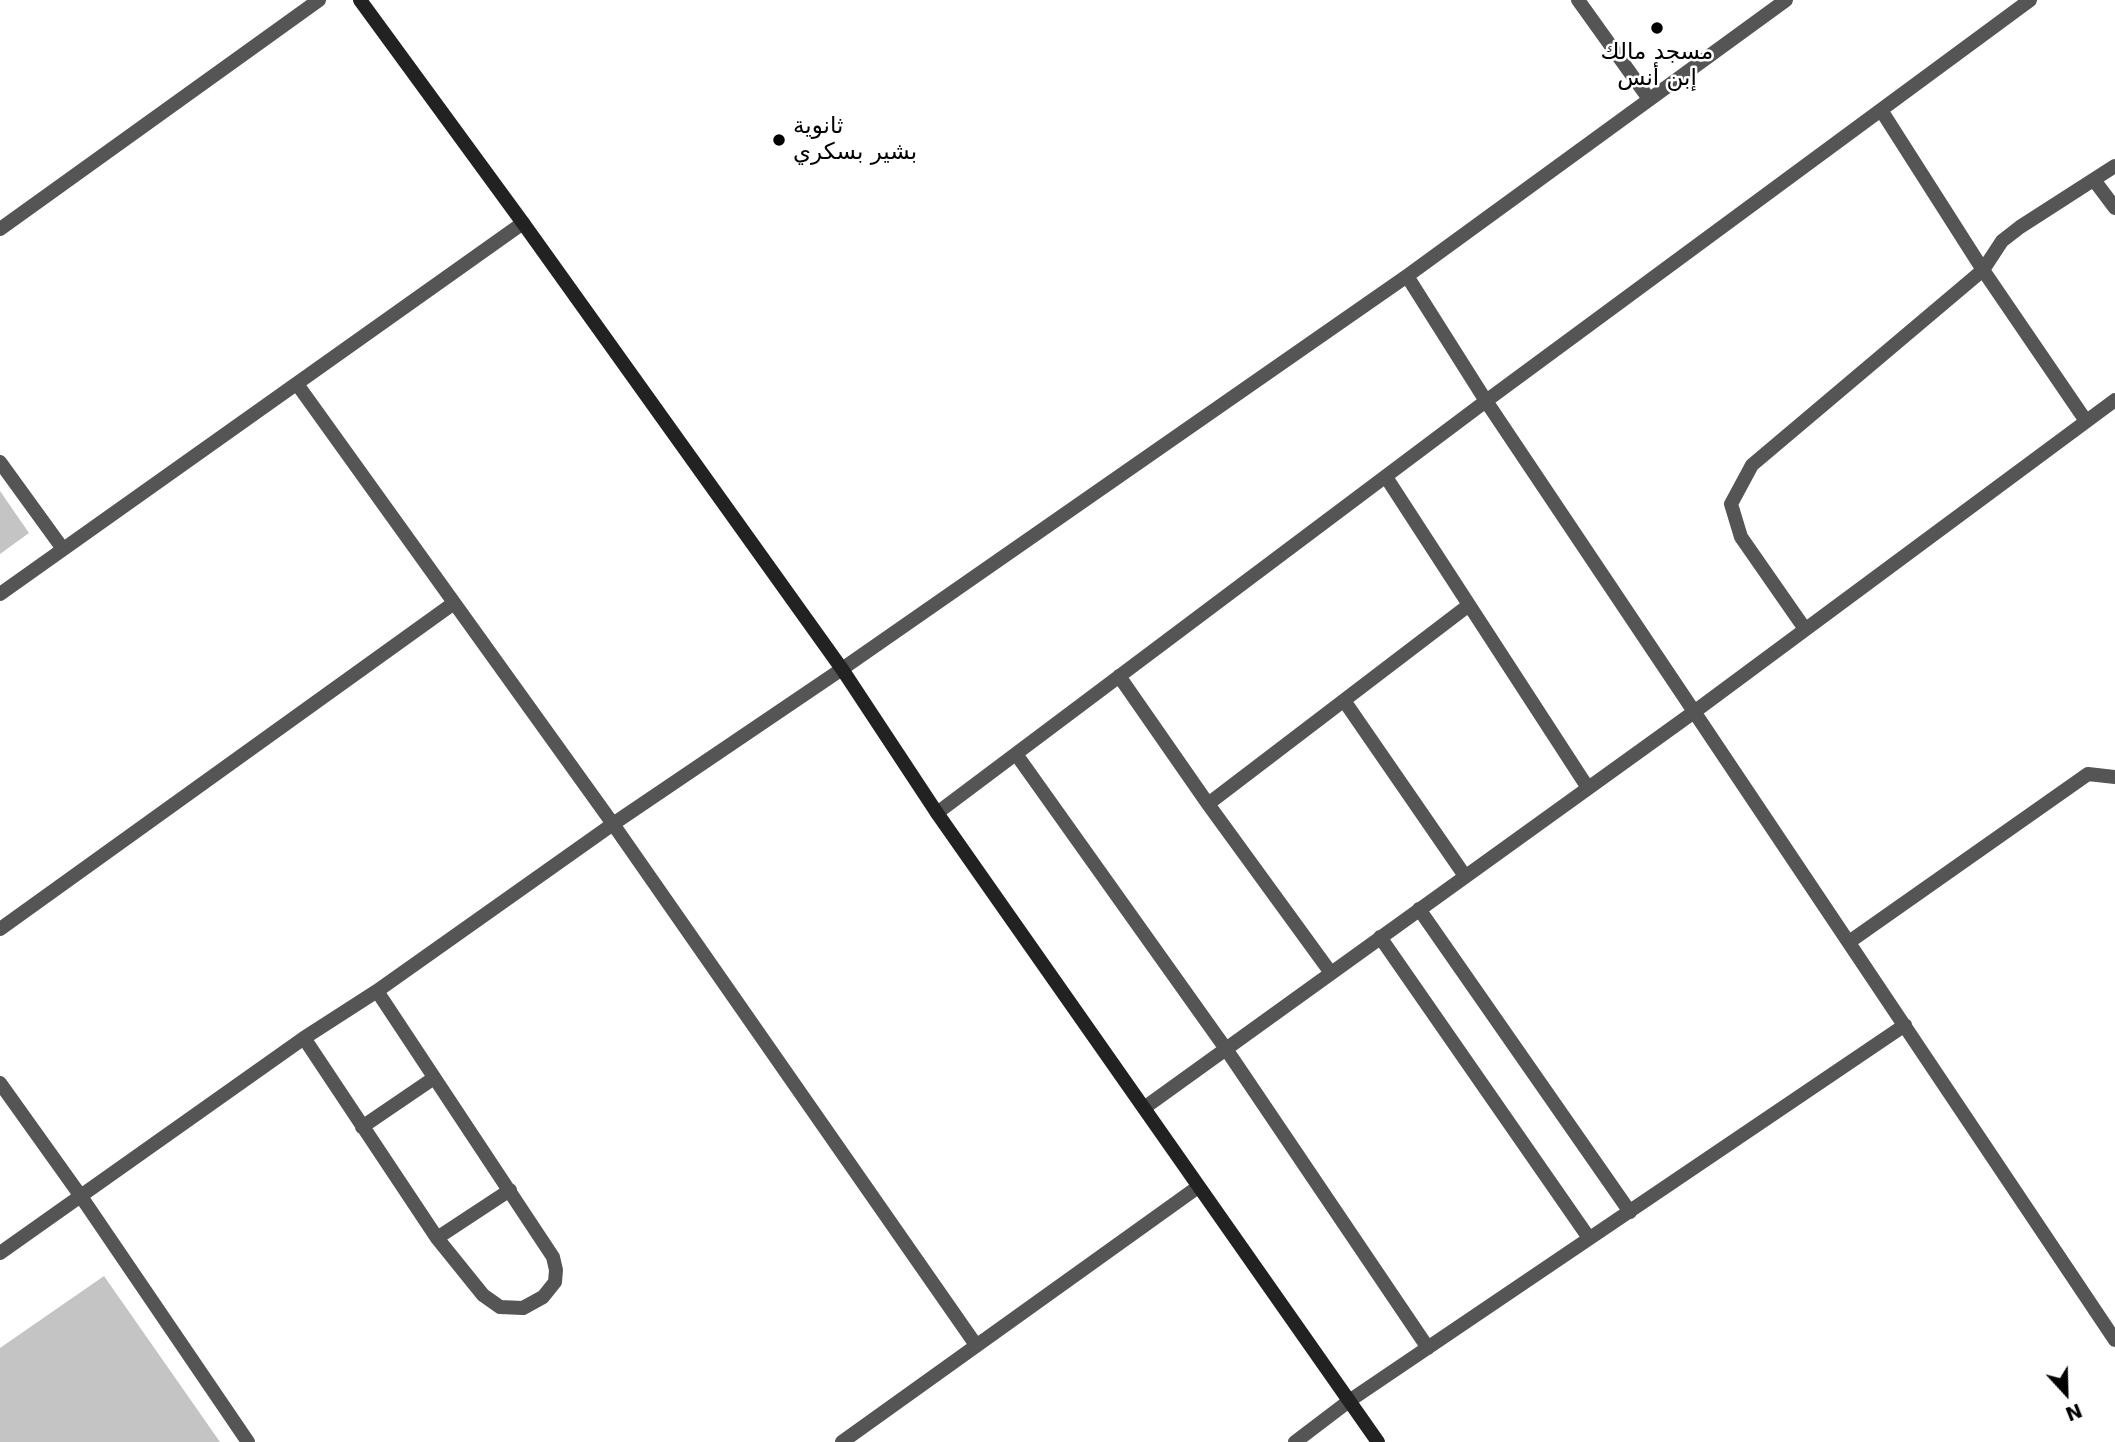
<!DOCTYPE html>
<html>
<head>
<meta charset="utf-8">
<style>
	body { margin:0 }
	#map { position:relative; width:2115px; height:1442px; overflow:hidden; background:#fff; font-family:"DejaVu Sans",sans-serif }
	canvas { display:block }
	.north { position:absolute; left:2031px; top:1358px; width:70px; height:70px; -webkit-text-stroke:5px #fff; paint-order:stroke; rotate:158deg; font-size:19px; font-weight:700; line-height:28px; text-align:center; color:#000 }
	.north::after { content:''; display:block; margin:auto; width:24px; height:32px; background:#000; clip-path:polygon(50% 0,100% 100%,50% 72%,0 100%) }
</style>
</head>
<body>
<div id="map">
<canvas width="2115" height="1442"></canvas>
<div class="north">N</div>
</div>
<script>
const g = document.querySelector('canvas').getContext('2d');
g.lineJoin = 'round';
function paint(path, color) { g.fillStyle = color; g.fill(path, 'evenodd'); }
const poly = rows => new Path2D(rows.map(r => 'M' + r).join(''));
function strokePath(path, color, width, dash) { g.strokeStyle = color; g.lineWidth = width; g.lineCap = dash ? 'butt' : 'round'; g.setLineDash(dash || []); g.stroke(path); }
function label(font, color, halo, rows, align = 'center') {
  g.font = font + ' "DejaVu Sans","Noto Sans Arabic",sans-serif'; g.lineWidth = 5; g.setLineDash([]); g.textBaseline = 'middle'; g.strokeStyle = halo; g.fillStyle = color; for (const [text, x, y, turn = 0] of rows) {
    g.save(); g.translate(x, y); g.rotate((+turn || 0) * Math.PI / 180); g.textAlign = isNaN(turn) ? turn : align; if (halo) g.strokeText(text, 0, 0); g.fillText(text, 0, 0); g.restore();
  }
}
paint(poly([
	[0,491,29,533,0,554],
	[104,1276,220,1442,0,1442,0,1348]
]), '#c4c4c4');
strokePath(poly([
	[1578,0,1649,99]
]), '#555', 14);
strokePath(poly([
	[1881,110,1983,270,2086,421],
	[2094,180,2115,208],
	[0,229,319,0],
	[1407,276,1486,401,2115,1340],
	[297,384,613,824,976,1345],
	[0,462,63,549],
	[1386,477,1588,788],
	[0,594,523,223],
	[1805,629,1741,537,1731,504,1752,465,1983,270,2002,241,2020,227,2115,166],
	[1119,676,1208,804,1331,973],
	[1345,702,1465,876],
	[1016,754,1226,1049,1428,1348],
	[1208,804,1469,605],
	[937,813,1486,401,2030,0],
	[1419,909,1630,1212],
	[0,929,454,603],
	[1380,937,1589,1238],
	[1849,942,2088,774,2115,777],
	[304,1038,437,1238,483,1295,500,1307,523,1308,543,1297,555,1282,556,1270,553,1257,377,991],
	[0,1083,80,1195,248,1442],
	[1144,1108,1694,712,2115,400],
	[362,1127,434,1078],
	[437,1238,510,1190],
	[0,1253,304,1038,377,991,613,824,842,669,1407,276,1786,0],
	[842,1442,1198,1187],
	[1295,1442,1349,1401,1905,1025]
]), '#555', 14);
strokePath(poly([
	[360,0,523,223,842,669,937,813,1378,1442]
]), '#222', 14);
for (const [x, y, r, color] of [
	[1657,28,7,"#000"],
	[779,140,7,"#000"]
]) { const dot = new Path2D(); dot.arc(x, y, r, 0, 2 * Math.PI); g.fillStyle = color; g.fill(dot); strokePath(dot, '#fff', 2.5); }
label('23px', '#000', '#fff', [
	["مسجد مالك",1657,53],
	["إبن أنس",1657,79],
	["ثانوية",793,127,"left"],
	["بشير بسكري",793,153,"left"]
]);
</script>
</body>
</html>
